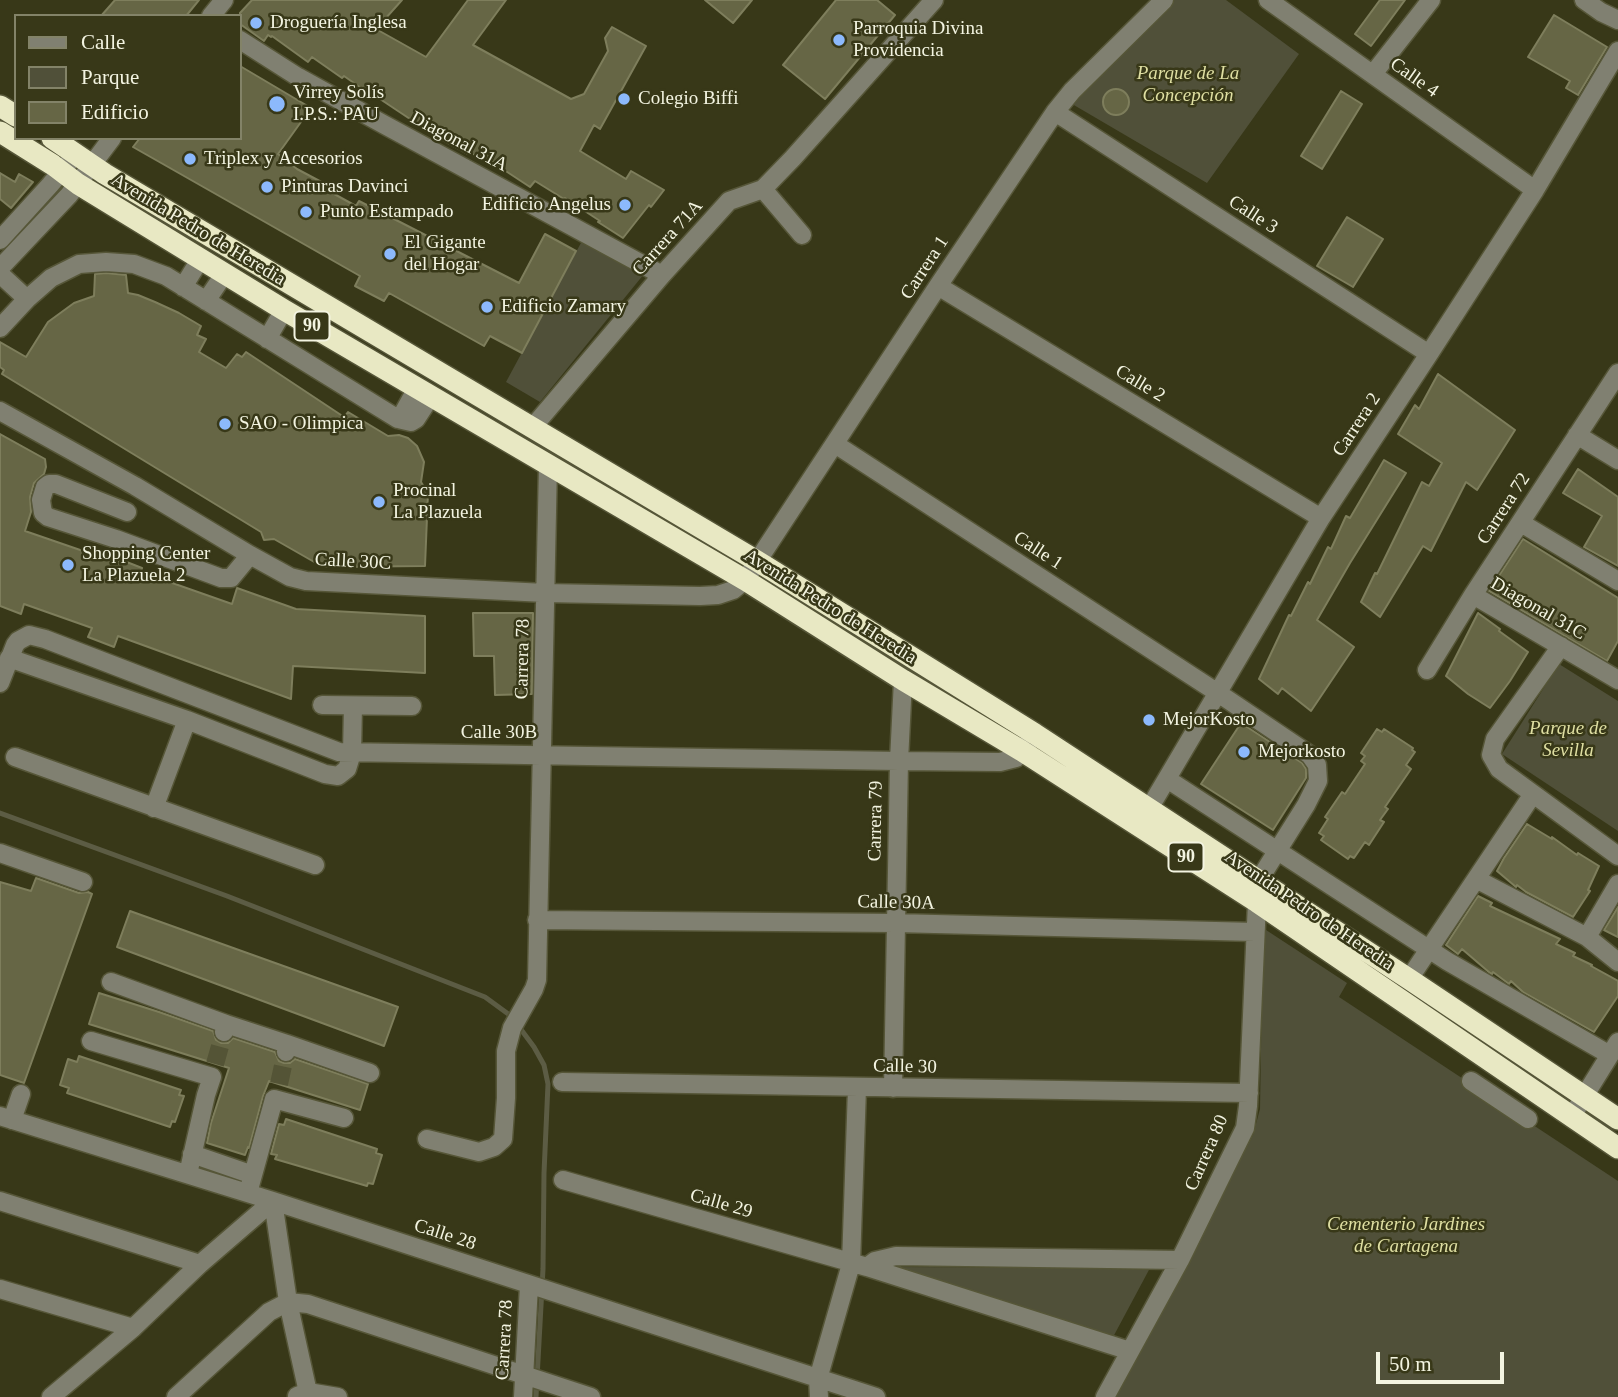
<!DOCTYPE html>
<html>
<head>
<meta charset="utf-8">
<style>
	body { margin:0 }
	#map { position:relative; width:1618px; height:1397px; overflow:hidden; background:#383818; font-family:"Times New Roman",serif }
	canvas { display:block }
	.legend { position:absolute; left:14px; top:14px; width:228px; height:126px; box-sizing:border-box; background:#383818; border:2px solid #838368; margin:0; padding:9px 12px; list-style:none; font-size:21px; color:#f3f4e1 }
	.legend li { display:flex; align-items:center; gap:14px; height:35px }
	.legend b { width:35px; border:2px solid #838368 }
	.scale { position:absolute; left:1376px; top:1352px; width:128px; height:32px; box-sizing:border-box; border:4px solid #f3f4e1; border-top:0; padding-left:9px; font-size:21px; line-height:24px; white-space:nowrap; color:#f3f4e1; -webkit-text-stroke:5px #383818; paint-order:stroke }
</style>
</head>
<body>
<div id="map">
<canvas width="1618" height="1397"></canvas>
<ul class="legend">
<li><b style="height:9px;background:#808071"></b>Calle</li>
<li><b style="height:19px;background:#505039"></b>Parque</li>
<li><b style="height:19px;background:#666645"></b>Edificio</li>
</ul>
<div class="scale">50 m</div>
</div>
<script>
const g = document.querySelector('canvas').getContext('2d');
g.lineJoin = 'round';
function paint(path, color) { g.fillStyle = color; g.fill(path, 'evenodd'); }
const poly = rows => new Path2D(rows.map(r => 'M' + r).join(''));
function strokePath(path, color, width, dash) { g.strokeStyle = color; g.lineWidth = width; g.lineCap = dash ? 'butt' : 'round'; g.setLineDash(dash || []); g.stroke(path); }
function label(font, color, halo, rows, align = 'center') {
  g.font = font + ' "Times New Roman",serif'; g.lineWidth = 5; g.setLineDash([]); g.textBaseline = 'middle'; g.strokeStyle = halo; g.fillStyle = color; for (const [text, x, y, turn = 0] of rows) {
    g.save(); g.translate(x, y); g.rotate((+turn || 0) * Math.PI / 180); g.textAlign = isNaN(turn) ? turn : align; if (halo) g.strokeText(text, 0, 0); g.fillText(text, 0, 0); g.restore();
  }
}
paint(poly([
	[1172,0,1226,0,1299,54,1207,183,1067,101],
	[582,241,644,274,540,402,506,382],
	[1559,664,1618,701,1618,831,1502,754],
	[1263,928,1347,983,1339,997,1618,1181,1618,1397,1113,1397,1253,1135,1260,1109],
	[888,1267,1150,1268,1112,1339]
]), '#505039');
strokePath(poly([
	[0,813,227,896,485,997,511,1016,534,1047,544,1065,548,1084,544,1173,543,1269,536,1397]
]), '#5c5c44', 5);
const building = poly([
	[115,0,199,0,186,16,101,16,115,0],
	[252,0,402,0,376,29,426,57,468,0,506,0,473,45,571,99,584,94,608,51,605,38,612,27,646,46,600,129,594,125,580,151,626,179,631,171,664,190,651,207,649,205,623,238,598,222,600,221,565,198,564,199,535,181,530,187,492,162,490,164,470,152,468,154,437,137,362,87,361,88,344,76,342,78,312,57,308,62,272,36,271,37,268,35,264,41,240,24,240,13,252,0],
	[705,0,752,0,733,23,705,0],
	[836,0,877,0,895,15,825,99,783,65,836,0],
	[1380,0,1405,0,1371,46,1355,34,1380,0],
	[1554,15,1607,47,1578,95,1566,88,1570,81,1528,57,1554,15],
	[240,66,311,108,278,154,297,169,329,186,327,190,356,206,359,201,519,283,545,234,576,251,522,353,490,336,484,346,389,293,384,301,355,286,360,276,133,147,140,138,240,138,240,66],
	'1103 102a13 13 0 1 1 26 0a13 13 0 1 1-26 0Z',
	[1341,91,1362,104,1322,169,1301,156,1341,91],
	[0,173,15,182,19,174,33,182,11,208,0,199,0,173],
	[1347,217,1383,239,1353,287,1317,266,1347,217],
	[106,273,126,275,128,293,138,295,155,302,179,313,201,326,197,335,206,339,199,352,226,368,237,354,242,357,246,352,344,417,348,412,388,436,399,435,408,438,417,446,424,462,421,482,428,493,425,566,323,567,274,539,264,540,261,532,2,374,4,370,0,367,0,342,26,357,48,322,74,303,94,296,95,274,106,273],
	[1438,374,1515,430,1477,490,1466,482,1431,551,1423,546,1380,617,1361,602,1375,573,1377,574,1422,482,1429,486,1442,463,1398,434,1415,405,1419,409,1438,374],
	[0,434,45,459,46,467,44,474,34,483,30,497,31,512,25,531,118,563,119,559,142,568,141,572,232,604,237,588,296,609,425,616,425,673,293,666,291,699,118,636,114,647,88,637,92,628,24,604,21,614,0,606,0,434],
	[1384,460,1406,473,1350,563,1317,620,1354,647,1311,711,1282,688,1278,694,1259,679,1289,615,1291,616,1308,582,1310,584,1328,547,1331,549,1346,516,1350,518,1384,460],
	[1578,469,1618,497,1618,566,1584,547,1602,516,1563,493,1578,469],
	[1523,539,1618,598,1618,641,1607,661,1489,591,1523,539],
	[473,613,533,613,532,694,495,695,494,656,474,656,473,613],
	[1478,613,1500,629,1499,631,1528,652,1510,681,1490,708,1468,694,1446,676,1478,613],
	[1241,723,1302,763,1306,769,1306,778,1273,830,1201,784,1241,723],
	[1377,729,1382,732,1384,729,1413,748,1412,750,1415,752,1406,765,1411,769,1385,807,1388,809,1380,820,1384,822,1369,845,1365,842,1354,858,1350,856,1348,859,1321,840,1324,836,1319,833,1328,819,1325,817,1342,792,1345,794,1365,764,1361,761,1365,756,1361,753,1377,729],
	[1527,824,1552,839,1552,837,1577,855,1578,853,1599,866,1588,890,1590,891,1573,917,1526,892,1517,885,1516,887,1497,871,1504,858,1527,824],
	[36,878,79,893,88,892,92,894,24,1083,0,1075,0,882,31,891,36,878],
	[1478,896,1492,903,1490,906,1560,939,1556,944,1575,953,1573,956,1592,965,1591,966,1618,981,1618,996,1594,1032,1523,992,1511,981,1509,984,1493,972,1492,974,1490,973,1462,949,1458,954,1446,945,1478,896],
	[1618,907,1618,937,1604,930,1618,907],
	[130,911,398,1007,384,1046,117,947,130,911],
	[99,993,159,1012,213,1031,216,1040,221,1043,228,1043,233,1038,275,1052,279,1061,284,1063,290,1063,295,1059,368,1084,360,1110,269,1081,263,1096,249,1148,248,1147,245,1155,207,1143,211,1123,229,1068,89,1024,99,993],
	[79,1056,181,1090,179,1095,184,1096,175,1122,172,1121,170,1127,67,1093,69,1088,60,1085,68,1059,77,1062,79,1056],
	[286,1119,377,1149,376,1153,382,1155,373,1184,368,1183,367,1186,275,1159,277,1155,271,1154,279,1124,284,1125,286,1119]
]);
paint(building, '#666645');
strokePath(building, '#7e7e5c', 2);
strokePath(poly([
	[215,1064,224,1032],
	[279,1084,286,1052]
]), '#545436', 18, [18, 9]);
const minor = poly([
	[1268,0,1535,190],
	[1584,0,1601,12,1618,20],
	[211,16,224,0],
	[240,40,298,77,383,124,662,275],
	[1373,74,1431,0],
	[1055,112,1429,354],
	[763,189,802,235],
	[0,240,50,185,70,161],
	[0,268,69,195,112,138],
	[0,274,27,299],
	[938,286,1321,518],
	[183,287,201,258],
	[206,301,225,273],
	[0,328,27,299,51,278,79,264,106,262,134,264,166,276,398,419,402,415,417,388],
	[267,339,284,310],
	[0,411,135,486,250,555,290,577,306,581,545,593,700,596,718,595,733,590,745,580,938,286,1055,112,1072,91,1164,0],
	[398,419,411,422,416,419,431,396],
	[532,428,662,275,729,201,763,189,793,158,934,0],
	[1577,435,1618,460],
	[835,444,1218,693,1310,755,1317,765,1318,781,1306,805,1259,880],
	[127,512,56,484,49,484,45,487,41,500,43,513,48,517,116,539,221,578,231,578,250,555],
	[1521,523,1618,581],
	[1473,595,1618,680],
	[1561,646,1495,739,1491,755,1499,769,1618,856],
	[9,658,187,720,325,774,338,776,347,769,352,753,353,706],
	[1427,670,1473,595,1618,373],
	[0,683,15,645,18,641,29,635,45,639,339,752,899,761,1000,762,1016,758,1029,742],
	[322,705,412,706],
	[15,757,315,865],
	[1167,779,1447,961,1610,1055],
	[154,808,187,720],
	[1143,819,1321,518,1429,354,1535,190,1618,51],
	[0,853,83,882],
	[1476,879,1587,937,1618,962],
	[537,920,895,923,1255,932],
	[1587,937,1618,884],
	[1409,979,1533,794],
	[111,982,226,1024,224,1032],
	[226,1024,287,1044],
	[91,1041,212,1077,206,1095,188,1174],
	[286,1052,287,1044,370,1073],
	[1471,1081,1528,1119],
	[562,1082,1249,1093],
	[893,1088,899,761,903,680],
	[0,1116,273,1201,876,1397],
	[1572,1116,1618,1042],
	[12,1120,21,1094],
	[427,1139,479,1152,494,1147,503,1139,506,1098,506,1051,512,1028,534,989,537,980,548,465],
	[192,1154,253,1175],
	[563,1180,867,1267,1130,1351],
	[248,1193,274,1099,344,1118],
	[0,1201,200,1264],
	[273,1201,288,1302,309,1397],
	[867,1267,875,1261,896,1256,1180,1260],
	[0,1289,133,1328],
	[297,1396,308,1392,338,1397],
	[51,1397,133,1328,200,1264,273,1201],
	[176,1397,269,1312,288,1302,308,1304,591,1397],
	[523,1397,529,1285],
	[819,1397,818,1379,851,1264,857,1088],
	[1105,1397,1180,1260,1245,1128,1248,1106,1257,902]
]);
const highway = poly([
	[0,106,16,116],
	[0,132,53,165,78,184,284,310,745,580,903,680,1022,751,1257,902,1618,1148],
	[52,138,105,174,757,561,1035,734,1409,979,1618,1119]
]);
strokePath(minor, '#565638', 21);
strokePath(highway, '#565638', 24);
strokePath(minor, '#808071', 18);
strokePath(highway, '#e8e8c3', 21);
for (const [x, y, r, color] of [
	[256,23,7,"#8cb9fc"],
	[839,40,7,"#8cb9fc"],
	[624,99,7,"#8cb9fc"],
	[277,104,9,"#8cb9fc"],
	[190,159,7,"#8cb9fc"],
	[267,187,7,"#8cb9fc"],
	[625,205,7,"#8cb9fc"],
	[306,212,7,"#8cb9fc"],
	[390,254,7,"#8cb9fc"],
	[487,307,7,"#8cb9fc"],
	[225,424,7,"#8cb9fc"],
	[379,502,7,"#8cb9fc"],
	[68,565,7,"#8cb9fc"],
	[1149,720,7,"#8cb9fc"],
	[1244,752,7,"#8cb9fc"]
]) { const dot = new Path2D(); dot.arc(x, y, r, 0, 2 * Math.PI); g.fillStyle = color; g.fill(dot); strokePath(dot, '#383818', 2.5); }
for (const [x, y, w] of [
	[312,326,35],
	[1186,857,35]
]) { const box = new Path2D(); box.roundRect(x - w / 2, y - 14.5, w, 29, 5); g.fillStyle = '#383818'; g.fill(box); strokePath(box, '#f3f4e1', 2); }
label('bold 18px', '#f3f4e1', null, [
	["90",312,326],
	["90",1186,857]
]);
label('19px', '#f3f4e1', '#383818', [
	["Droguería Inglesa",270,23],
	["Parroquia Divina",853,29],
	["Providencia",853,51],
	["Virrey Solís",293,93],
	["I.P.S.: PAU",293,115],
	["Colegio Biffi",638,99],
	["Triplex y Accesorios",204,159],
	["Pinturas Davinci",281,187],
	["Edificio Angelus",611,205,"right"],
	["Punto Estampado",320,212],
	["El Gigante",404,243],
	["del Hogar",404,265],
	["Edificio Zamary",501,307],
	["SAO - Olimpica",239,424],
	["Procinal",393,491],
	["La Plazuela",393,513],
	["Shopping Center",82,554],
	["La Plazuela 2",82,576],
	["MejorKosto",1163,720],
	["Mejorkosto",1258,752]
], 'left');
label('italic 19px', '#dfdfa2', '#383818', [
	["Parque de La",1188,74],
	["Concepción",1188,96],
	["Parque de",1568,729],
	["Sevilla",1568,751],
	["Cementerio Jardines",1406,1225],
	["de Cartagena",1406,1247]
]);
label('19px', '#f3f4e1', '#383818', [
	["Calle 4",1414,78,35],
	["Diagonal 31A",459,142,28],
	["Calle 3",1253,215,33],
	["Avenida Pedro de Heredia",198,230,31],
	["Carrera 71A",668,238,-48],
	["Carrera 1",925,268,-57],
	["Calle 2",1140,384,31],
	["Carrera 2",1357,425,-57],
	["Carrera 72",1504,509,-57],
	["Calle 1",1038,551,33],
	["Calle 30C",353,562,3],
	["Avenida Pedro de Heredia",830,607,32],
	["Diagonal 31C",1538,609,30],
	["Carrera 78",523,659,-89],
	["Calle 30B",499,733],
	["Carrera 79",876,821,-89],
	["Calle 30A",896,903,1],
	["Avenida Pedro de Heredia",1309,911,34],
	["Calle 30",905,1067,1],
	["Carrera 80",1207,1153,-66],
	["Calle 29",721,1204,16],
	["Calle 28",445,1235,18],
	["Carrera 78",505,1340,-87]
]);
</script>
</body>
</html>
